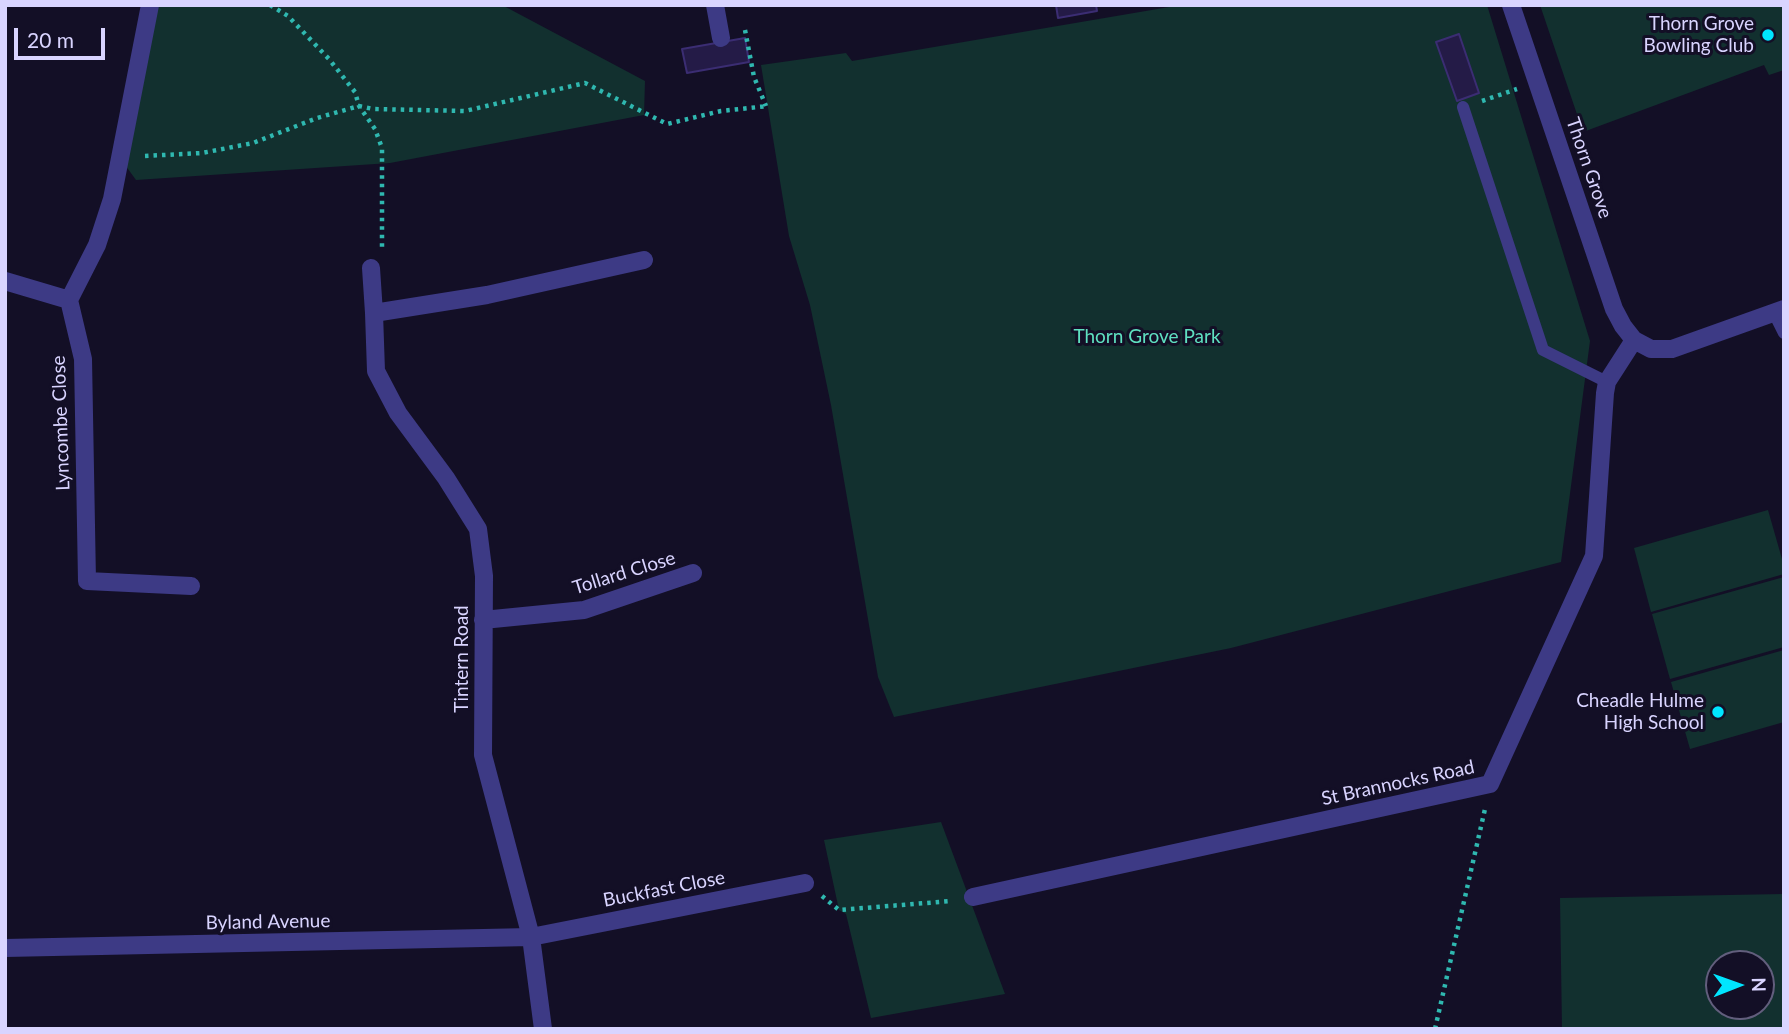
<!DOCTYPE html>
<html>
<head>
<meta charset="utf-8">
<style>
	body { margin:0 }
	#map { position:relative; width:1789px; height:1034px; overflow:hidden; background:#130f26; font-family:Lato,sans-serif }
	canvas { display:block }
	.frame { position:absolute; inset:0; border:7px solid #d9d4ff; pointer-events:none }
	.north { position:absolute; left:1705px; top:950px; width:70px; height:70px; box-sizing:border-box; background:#130f26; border:2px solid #625e7d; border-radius:50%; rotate:89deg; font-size:19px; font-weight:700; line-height:28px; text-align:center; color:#d9d4ff }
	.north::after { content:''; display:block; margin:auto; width:24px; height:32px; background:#00e5ff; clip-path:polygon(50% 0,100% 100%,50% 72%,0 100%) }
	.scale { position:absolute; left:14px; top:28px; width:91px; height:32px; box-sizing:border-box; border:4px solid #d9d4ff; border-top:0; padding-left:9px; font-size:21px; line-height:24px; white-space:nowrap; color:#d9d4ff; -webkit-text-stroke:5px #130f26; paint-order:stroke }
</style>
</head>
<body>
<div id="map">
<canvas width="1789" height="1034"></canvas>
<div class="frame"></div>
<div class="north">N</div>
<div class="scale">20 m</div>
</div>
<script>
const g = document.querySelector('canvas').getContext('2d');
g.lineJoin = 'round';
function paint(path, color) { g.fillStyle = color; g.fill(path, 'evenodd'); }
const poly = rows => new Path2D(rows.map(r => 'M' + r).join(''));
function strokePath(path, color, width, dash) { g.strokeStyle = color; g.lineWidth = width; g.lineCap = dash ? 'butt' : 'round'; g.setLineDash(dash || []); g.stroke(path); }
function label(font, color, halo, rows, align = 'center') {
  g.font = font + ' Lato,sans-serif'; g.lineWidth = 6; g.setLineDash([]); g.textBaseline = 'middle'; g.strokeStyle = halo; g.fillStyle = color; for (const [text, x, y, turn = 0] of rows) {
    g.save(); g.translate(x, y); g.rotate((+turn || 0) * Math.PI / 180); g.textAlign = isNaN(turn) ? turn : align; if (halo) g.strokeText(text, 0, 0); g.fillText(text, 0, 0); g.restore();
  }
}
paint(poly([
	[150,5,502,5,645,81,644,115,390,163,136,180,120,158],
	[1181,5,1487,5,1590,341,1561,562,1231,648,894,717,878,677,831,405,810,305,789,236,761,65,846,53,852,61],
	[1540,5,1784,5,1784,70,1769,75,1764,65,1583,132],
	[1768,510,1784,566,1784,574,1651,612,1634,548],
	[1784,577,1784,647,1670,679,1652,614],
	[1784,650,1784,722,1690,749,1671,682],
	[941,822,1005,994,871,1018,846,914,839,910,824,840],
	[1784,894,1784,1029,1562,1029,1560,898],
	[1719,964,1761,964,1761,1006,1719,1006]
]), '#12302f');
const building = poly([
	[1056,5,1096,5,1097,11,1058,18,1056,5],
	[1459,34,1479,93,1457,101,1436,42,1459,34],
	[745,38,749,62,687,73,682,49,745,38]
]);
paint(building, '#241b47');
strokePath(building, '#3b2d73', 2);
strokePath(poly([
	[270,5,288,16,329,59,355,92,359,106,375,129,382,148,382,249],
	[745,30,754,77,766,106],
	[1482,101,1517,89],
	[145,156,202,153,253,143,317,118,359,106,373,109,465,111,585,83,667,124,721,111,768,106],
	[822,896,839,910,951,901],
	[1435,1029,1485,809]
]), '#2fb8b0', 4.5, [3.5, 5]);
strokePath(poly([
	[1463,107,1543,350,1607,382],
	[1774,313,1784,333]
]), '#3d3a85', 12);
strokePath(poly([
	[150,5,112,199,97,245,69,300,83,359,87,581,191,586],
	[715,5,721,38],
	[1511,5,1614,309,1623,326,1634,340,1651,349,1672,349,1784,309],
	[371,268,374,313],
	[5,281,69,300],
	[483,620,584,610,693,573],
	[973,897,1490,784,1594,556,1605,393,1607,382,1634,340],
	[5,948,531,937,805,883],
	[543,1029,531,937,483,755,484,576,478,529,446,478,398,413,376,371,374,313,487,295,644,260]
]), '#3d3a85', 18);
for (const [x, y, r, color] of [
	[1768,35,7,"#00e5ff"],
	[1718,712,7,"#00e5ff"]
]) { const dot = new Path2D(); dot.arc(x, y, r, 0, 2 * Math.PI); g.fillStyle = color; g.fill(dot); strokePath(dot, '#130f26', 2.5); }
label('19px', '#d9d4ff', '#130f26', [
	["Thorn Grove",1754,24],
	["Bowling Club",1754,46],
	["Cheadle Hulme",1704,701],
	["High School",1704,723]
], 'right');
label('19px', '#d9d4ff', '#130f26', [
	["Thorn Grove",1589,168,71],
	["Lyncombe Close",61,423,-92],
	["Tollard Close",624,573,-17],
	["Tintern Road",462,659,-90],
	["St Brannocks Road",1398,783,-12],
	["Buckfast Close",664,889,-11],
	["Byland Avenue",268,922,-1]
]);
label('19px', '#5fe0c0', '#130f26', [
	["Thorn Grove Park",1147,337]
]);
</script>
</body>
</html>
